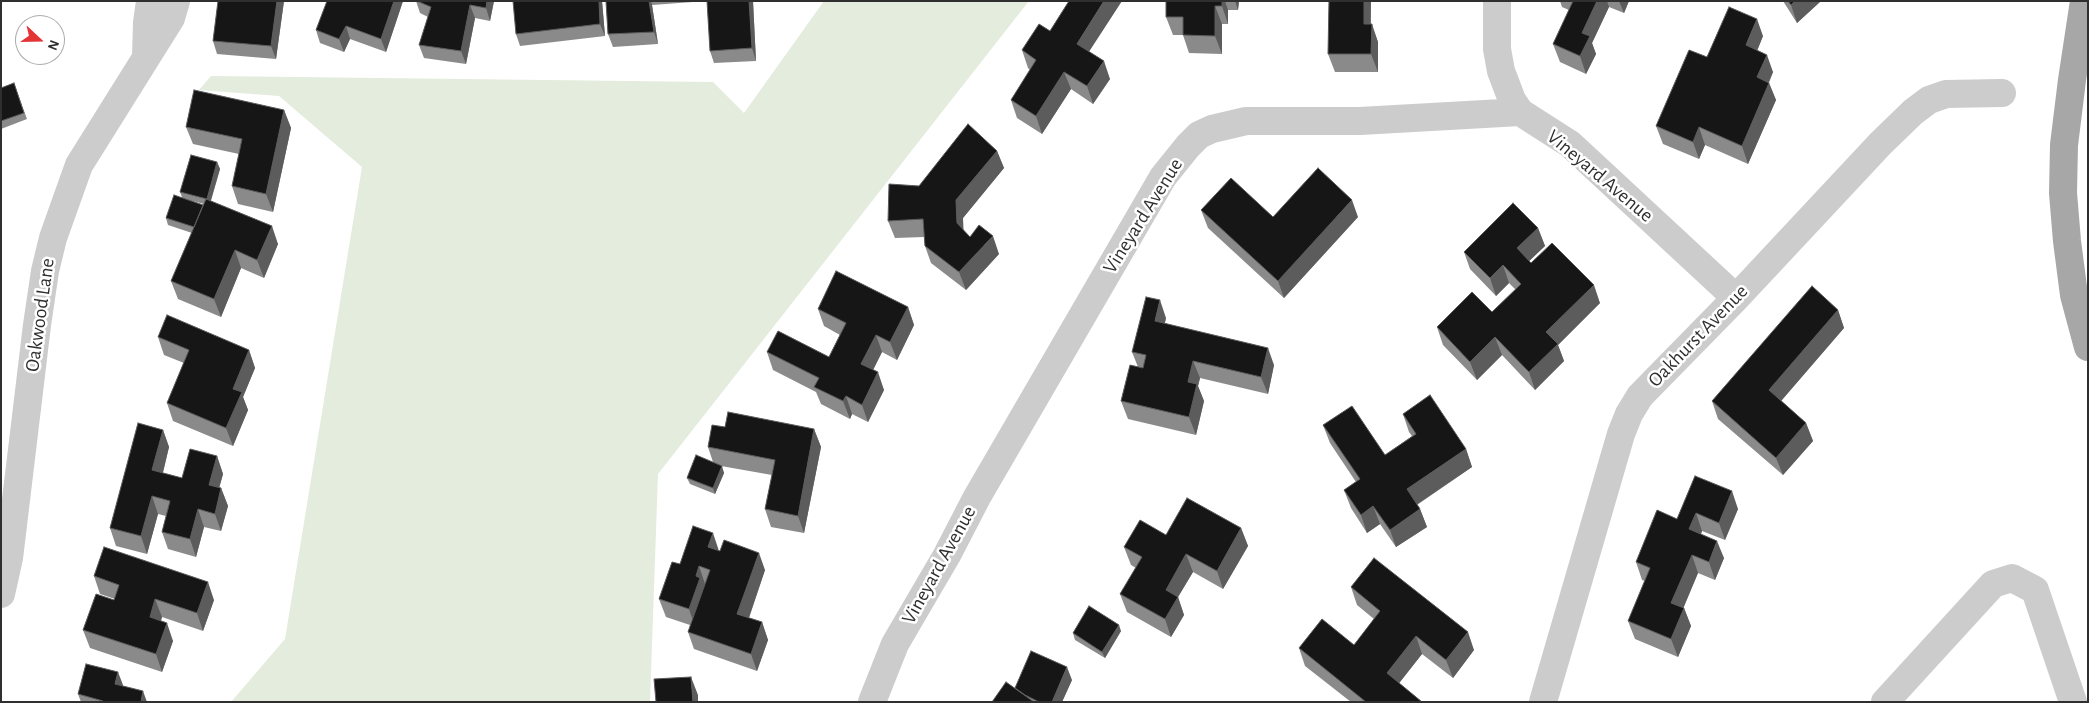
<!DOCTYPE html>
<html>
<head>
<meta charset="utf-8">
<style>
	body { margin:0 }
	#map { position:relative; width:2089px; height:703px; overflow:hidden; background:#fff; font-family:"Alegreya Sans",sans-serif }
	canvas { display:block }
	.frame { position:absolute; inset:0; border:2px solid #2f2f2f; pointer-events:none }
	.north { position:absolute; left:15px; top:15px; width:50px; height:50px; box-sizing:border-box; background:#fff; border:1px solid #acacac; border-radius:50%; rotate:111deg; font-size:14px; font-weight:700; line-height:20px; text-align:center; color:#2f2f2f }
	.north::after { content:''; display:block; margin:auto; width:18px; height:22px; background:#e33437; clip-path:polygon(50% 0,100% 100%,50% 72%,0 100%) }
</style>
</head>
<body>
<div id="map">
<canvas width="2089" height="703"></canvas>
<div class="frame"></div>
<div class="north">N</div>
</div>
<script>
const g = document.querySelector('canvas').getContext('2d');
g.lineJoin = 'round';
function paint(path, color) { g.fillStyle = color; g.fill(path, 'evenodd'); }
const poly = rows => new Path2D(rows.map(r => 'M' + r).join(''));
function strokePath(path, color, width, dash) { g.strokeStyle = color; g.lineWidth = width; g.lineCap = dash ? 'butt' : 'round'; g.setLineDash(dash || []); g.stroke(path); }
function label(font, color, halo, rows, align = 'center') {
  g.font = font + ' "Alegreya Sans",sans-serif'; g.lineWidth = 5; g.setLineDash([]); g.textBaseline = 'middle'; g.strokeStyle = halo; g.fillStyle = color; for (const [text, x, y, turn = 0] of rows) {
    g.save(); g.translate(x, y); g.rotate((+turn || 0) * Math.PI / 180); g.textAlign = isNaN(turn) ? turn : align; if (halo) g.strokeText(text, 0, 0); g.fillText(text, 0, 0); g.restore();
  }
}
paint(poly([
	[824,1,1029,1,658,474,650,702,231,702,285,639,362,167,279,96,199,90,211,76,713,82,744,113]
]), '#e4ecdd');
strokePath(poly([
	[1497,1,1497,49,1501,71,1512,100,1520,112],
	[146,57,147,23,150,1],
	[1,594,9,558,37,325,45,271,53,238,79,165,171,18,176,1],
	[872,702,895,644,947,555,977,497,1163,177,1188,146,1199,135,1212,129,1246,121,1360,121,1520,112,1570,144,1736,298],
	[1543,702,1621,434,1629,414,1640,396,1736,298,1880,144,1913,112,1929,100,1946,94,2002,93],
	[1885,702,1993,584,2012,578,2035,590,2073,702]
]), '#ccc', 28);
strokePath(poly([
	[2084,1,2072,80,2064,145,2063,193,2067,241,2074,295,2088,347]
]), '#a7a7a7', 28);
paint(poly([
	[218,1,284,1,276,59,217,54,213,41],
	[327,1,403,1,386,52,350,39,344,52,320,43,316,30],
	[416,1,494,1,490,21,475,18,466,64,424,58,419,45,428,17,420,13],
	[602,1,605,36,520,46,516,34],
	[606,1,693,1,693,2,652,5,658,44,613,47,608,34],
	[707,1,753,1,756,61,714,63,710,51],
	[1166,1,1239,1,1238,10,1228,10,1228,24,1222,24,1222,54,1189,53,1183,35,1173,35,1166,17],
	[1329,1,1371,1,1371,24,1378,42,1378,72,1335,72,1328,54],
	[1560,1,1629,1,1624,13,1609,7,1592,43,1596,54,1586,74,1560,62,1553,44,1569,10,1562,7],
	[1783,1,1821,1,1797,23],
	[1050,31,1090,52,1110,79,1093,104,1071,89,1042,134,1017,118,1011,100,1030,70,1028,68,1022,50],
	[1763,36,1757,51,1773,72,1769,83,1776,100,1748,164,1705,145,1699,159,1663,144,1656,126,1707,57],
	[14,83,27,119,1,129,1,88],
	[284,110,291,128,273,212,238,204,232,186,239,154,193,144,186,127],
	[997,151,1004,168,963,218,963,230,970,237,999,254,966,290,931,263,925,246,924,237,895,238,888,221,919,186],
	[217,162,220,169,211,201,278,244,264,278,241,268,221,317,178,299,171,281,192,233,168,225,166,218,182,197,180,192],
	[193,201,204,204,203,205],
	[1201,210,1273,217,1358,217,1284,298,1208,228],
	[1538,228,1545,246,1529,261,1531,263,1600,303,1558,345,1564,361,1535,390,1502,355,1477,380,1443,345,1437,327,1492,312,1516,290,1509,283,1496,296,1470,269,1464,252],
	[908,307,914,325,897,360,882,352,873,370,884,390,868,422,852,414,850,419,821,404,816,392,773,370,767,352,829,357,840,335,824,326,818,309],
	[1838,310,1844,328,1781,401,1806,423,1813,441,1783,475,1718,419,1712,401],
	[1166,318,1165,323,1274,365,1268,394,1200,378,1198,386,1204,401,1196,435,1128,419,1121,401,1138,367,1132,352],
	[158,337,249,350,255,368,243,397,248,410,233,446,173,421,167,403,184,363,164,355],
	[1403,414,1466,449,1472,467,1417,505,1420,509,1427,527,1396,547,1380,524,1367,533,1351,508,1344,490,1356,482,1330,443,1323,425,1385,455,1412,436,1409,432],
	[725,427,814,429,821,447,804,533,771,527,765,509,772,475,721,466,724,473,715,494,690,484,687,478,713,462,708,447],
	[163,430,169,447,163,473,182,478,217,456,223,474,219,488,221,488,228,506,221,531,204,527,196,557,168,549,162,532,166,516,158,514,147,554,116,546,110,528],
	[1695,476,1738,509,1725,540,1702,531,1701,534,1724,558,1715,580,1698,573,1683,608,1684,608,1691,626,1678,657,1635,639,1628,621,1645,581,1642,580,1636,562,1677,519],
	[1241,528,1248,546,1223,589,1193,572,1178,597,1184,615,1171,637,1127,612,1120,594,1136,568,1131,565,1124,547],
	[719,551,765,570,749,618,762,622,768,640,757,671,694,649,688,632,690,625,666,617,659,599,680,564],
	[94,576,214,600,203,631,162,617,161,621,173,641,162,672,90,648,83,630,114,600,115,599,100,594],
	[1351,587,1474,650,1453,678,1422,654,1399,683,1422,702,1351,702,1305,666,1299,648,1354,645,1374,619,1357,605],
	[1121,631,1105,658,1075,640,1073,633],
	[1072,680,1062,702,992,702],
	[123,685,123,686,147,702,81,702,78,694]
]), '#8a8a8a');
paint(poly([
	[277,1,284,1,276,59,271,46],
	[394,1,403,1,386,52,381,39],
	[487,1,494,1,490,21,486,8],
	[599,1,602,1,605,36,600,24],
	[649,1,651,1,652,5,658,44,654,32],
	[749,1,753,1,756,61,752,48],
	[1104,1,1122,1,1083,61,1077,44],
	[1222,1,1225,1,1228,10,1228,24,1222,6],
	[1235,1,1239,1,1238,10],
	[1364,1,1371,1,1370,42,1364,24],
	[1597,1,1607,1,1609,7,1592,43,1596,54,1586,74,1580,56,1582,33],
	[1619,1,1629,1,1624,13],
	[1795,1,1821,1,1797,23,1791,5],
	[470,5,475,18,466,64,461,51],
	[1215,6,1222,24,1222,54,1215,36],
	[1757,19,1763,36,1752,63,1746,45],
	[1372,24,1378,42,1378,72,1371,54],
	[346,26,350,39,344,52,339,39],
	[1767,55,1773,72,1763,95,1757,77],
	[1104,61,1110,79,1093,104,1087,86],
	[1064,72,1071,89,1042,134,1036,116],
	[1769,83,1776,100,1748,164,1742,146],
	[284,110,291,128,273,212,266,194],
	[1699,127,1705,145,1699,159,1693,142],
	[997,151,1004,168,963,218,964,241,957,223,956,200],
	[217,162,220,169,209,206,207,199],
	[1352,200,1358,217,1284,298,1278,281],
	[272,226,278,244,264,278,257,260],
	[1538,228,1545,246,1524,266,1517,248],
	[993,236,999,254,966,290,959,272],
	[235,250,241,268,221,317,214,299],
	[1503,265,1509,283,1496,296,1490,278],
	[1594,285,1600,303,1558,345,1564,361,1535,390,1529,372,1546,332],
	[1160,300,1166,318,1161,338,1155,321],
	[908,307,914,325,897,360,890,342],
	[1838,310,1844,328,1775,408,1769,390],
	[876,335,882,352,867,382,861,364],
	[1495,337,1502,355,1477,380,1470,362],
	[1268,348,1274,365,1268,394,1261,377],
	[249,350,255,368,243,397,248,410,233,446,226,428,233,389],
	[1193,361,1200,378,1198,386,1204,401,1196,435,1189,417,1188,382],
	[878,372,884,390,868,422,862,405],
	[846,396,852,414,850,419,843,401],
	[1806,423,1813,441,1783,475,1776,458],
	[814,429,821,447,804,533,798,516],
	[163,430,169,447,159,488,152,470],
	[1466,449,1472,467,1413,507,1407,489],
	[217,456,223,474,215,503,209,485],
	[722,466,724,473,715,494,713,488],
	[221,488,228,506,221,531,215,514],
	[1732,491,1738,509,1725,540,1719,523],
	[152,496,158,514,147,554,141,536],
	[1373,506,1380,524,1367,533,1361,515],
	[198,509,204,527,196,557,190,539],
	[1420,509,1427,527,1396,547,1390,530],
	[1696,513,1702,531,1696,547,1689,529],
	[1241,528,1248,546,1223,589,1217,571],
	[713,533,719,551,714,565,708,547],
	[1717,541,1724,558,1715,580,1709,562],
	[759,553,765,570,744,632,737,614],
	[1186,554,1193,572,1178,597,1184,615,1171,637,1165,619,1166,590],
	[1692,555,1698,573,1678,621,1671,603],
	[699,566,705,584,695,627,689,609,696,576],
	[208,582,214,600,203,631,197,613],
	[155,599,162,617,156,635,150,617],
	[1684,608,1691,626,1678,657,1671,639],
	[762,622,768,640,757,671,751,654],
	[167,623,173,641,162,672,156,654],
	[1119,625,1121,631,1105,658,1102,652],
	[1468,632,1474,650,1453,678,1446,660],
	[1416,636,1422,654,1393,691,1387,673],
	[1067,667,1072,680,1062,702,1052,702],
	[118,672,123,685,120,697,115,684],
	[691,677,698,695,698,702,693,702],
	[143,691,147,702,141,702]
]), '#5c5c5c');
const building = poly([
	[218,1,277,1,271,46,213,41,218,1],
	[327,1,394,1,381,39,346,26,339,39,316,30,327,1],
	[417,1,487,1,486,8,470,5,461,51,419,45,431,7,417,1],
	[513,1,599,1,600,24,516,34,513,1],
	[606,1,649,1,654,32,608,34,606,1],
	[707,1,749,1,752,48,710,51,707,1],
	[1069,1,1104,1,1077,44,1104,61,1087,86,1064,72,1036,116,1011,100,1036,60,1022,50,1039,24,1050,31,1069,1],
	[1166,1,1222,1,1222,6,1215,6,1215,36,1183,35,1183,17,1166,17,1166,1],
	[1329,1,1364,1,1364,24,1372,24,1371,54,1328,54,1329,1],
	[1573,1,1597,1,1582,33,1590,36,1580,56,1553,44,1573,1],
	[1788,1,1795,1,1791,5,1788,1],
	[1729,7,1757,19,1746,45,1767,55,1757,77,1769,83,1742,146,1699,127,1693,142,1656,126,1689,50,1707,57,1729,7],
	[14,83,24,113,1,121,1,88,14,83],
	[194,90,284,110,266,194,232,186,242,139,186,127,194,90],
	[968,124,997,151,956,200,957,223,970,237,979,225,993,236,959,272,925,246,923,219,888,221,889,184,919,186,968,124],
	[191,155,217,162,207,199,180,192,191,155],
	[1318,168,1352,200,1278,281,1201,210,1231,178,1273,217,1318,168],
	[174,195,203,205,194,227,166,218,174,195],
	[206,199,272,226,257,260,235,250,214,299,171,281,206,199],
	[1513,203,1538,228,1517,248,1531,263,1552,243,1594,285,1546,332,1558,344,1529,372,1495,337,1470,362,1437,327,1472,292,1492,312,1521,284,1503,265,1490,278,1464,252,1513,203],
	[836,271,908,307,890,342,876,335,861,364,878,372,862,405,846,396,843,401,814,387,819,378,767,352,778,331,829,357,846,323,818,309,836,271],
	[1812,286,1838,310,1769,390,1806,423,1776,458,1712,401,1812,286],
	[1146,297,1160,300,1155,321,1268,348,1261,377,1193,361,1188,382,1197,384,1189,417,1121,401,1130,365,1143,368,1146,355,1132,352,1146,297],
	[167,315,249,350,233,389,242,392,226,428,167,403,189,350,158,337,167,315],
	[1430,395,1466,449,1407,489,1420,509,1390,530,1373,506,1361,515,1344,490,1360,479,1323,425,1352,406,1385,455,1416,434,1403,414,1430,395],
	[728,412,814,429,798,516,765,509,775,460,708,447,712,425,725,427,728,412],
	[138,423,163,430,152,470,182,478,190,449,217,456,209,485,221,488,215,514,198,509,190,539,162,532,170,501,152,496,141,536,110,528,138,423],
	[696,455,722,466,713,488,687,478,696,455],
	[1695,476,1732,491,1719,523,1696,513,1689,529,1717,541,1709,562,1692,555,1671,603,1684,608,1671,639,1628,621,1650,568,1636,562,1657,510,1677,519,1695,476],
	[1187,498,1241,528,1217,571,1186,554,1166,590,1178,597,1165,619,1120,594,1142,557,1124,547,1140,520,1166,535,1187,498],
	[693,526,713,533,708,547,720,551,724,540,759,553,737,614,762,622,751,654,688,632,710,570,699,566,696,576,700,578,689,609,659,599,672,562,680,564,693,526],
	[104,547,208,582,197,613,155,599,150,617,167,623,156,654,83,630,96,594,114,600,119,585,94,576,104,547],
	[1374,558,1468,632,1446,660,1416,636,1387,673,1422,702,1366,702,1299,648,1322,619,1354,645,1380,611,1351,587,1374,558],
	[1089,606,1119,625,1102,652,1073,633,1089,606],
	[1031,651,1067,667,1052,702,1039,702,1025,695,1015,688,1031,651],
	[86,664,118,672,115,684,143,691,141,702,103,702,103,701,78,694,86,664],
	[691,677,693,702,656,702,654,679,691,677],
	[1006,682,1034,702,992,702,1006,682]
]);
paint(building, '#161616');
strokePath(building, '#5c5c5c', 1);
label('20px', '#2f2f2f', '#fff', [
	["Vineyard Avenue",1600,176,40],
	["Vineyard Avenue",1143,216,-58],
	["Oakwood Lane",40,315,-82],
	["Oakhurst Avenue",1698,336,-46],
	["Vineyard Avenue",939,565,-61]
]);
</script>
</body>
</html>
